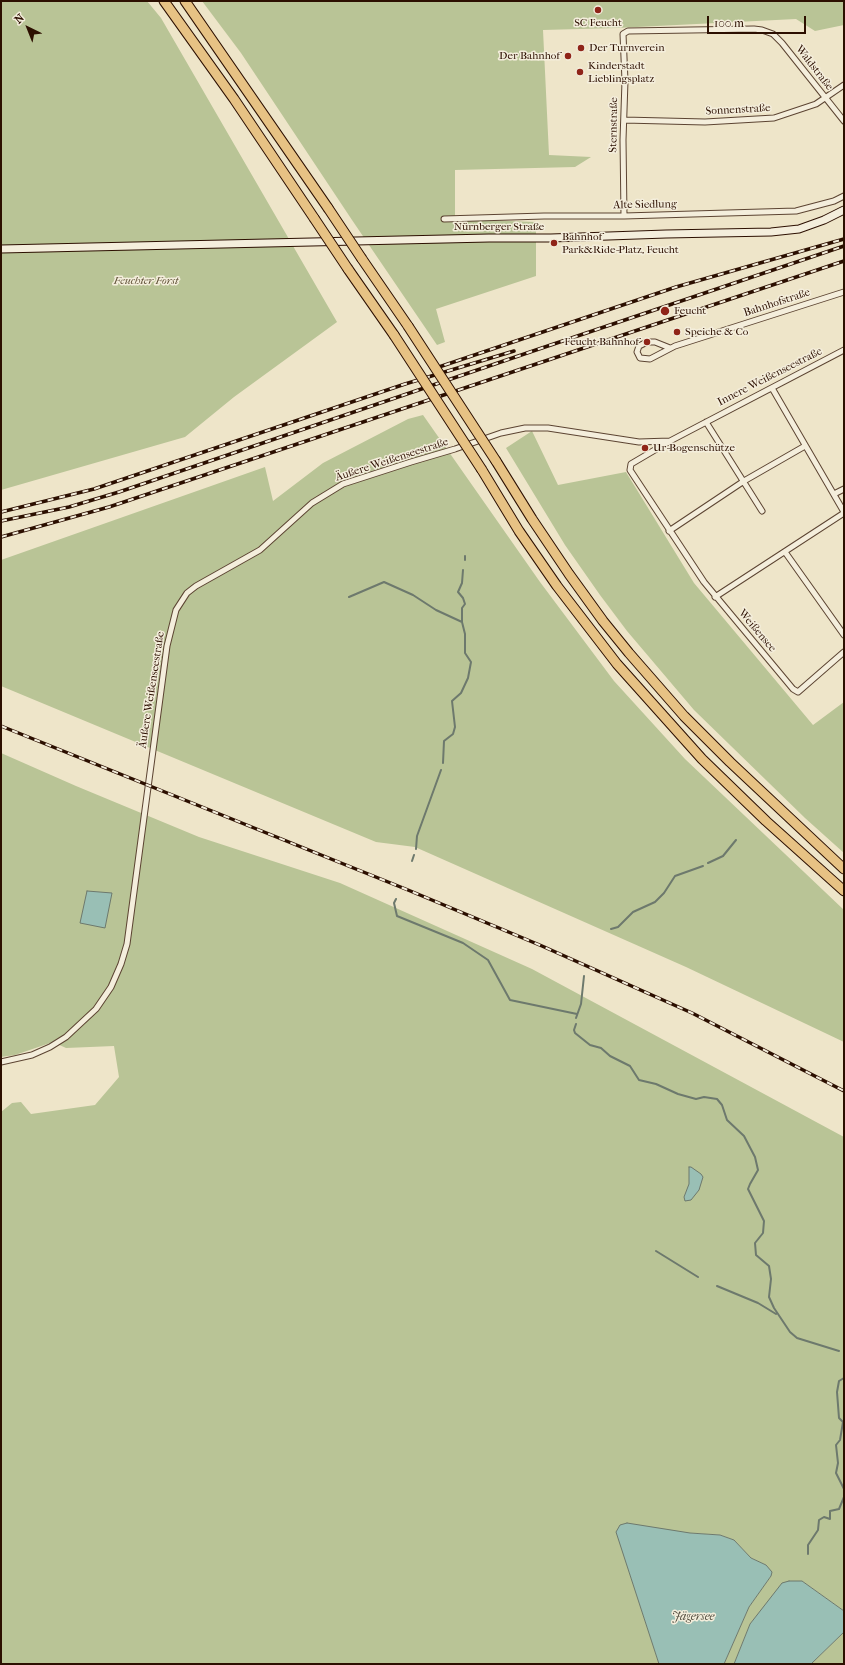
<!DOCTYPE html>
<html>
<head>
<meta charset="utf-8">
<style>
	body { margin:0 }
	#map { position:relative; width:845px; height:1665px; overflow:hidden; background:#eee5c9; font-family:"IM FELL French Canon",serif }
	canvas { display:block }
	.frame { position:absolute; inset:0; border:2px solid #2c0f00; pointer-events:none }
	.north { position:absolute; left:8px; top:8px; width:40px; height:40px; -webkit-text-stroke:3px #f4eedc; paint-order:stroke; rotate:317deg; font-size:11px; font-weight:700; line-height:16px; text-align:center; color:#2c0f00 }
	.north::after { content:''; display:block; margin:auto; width:14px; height:18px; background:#2c0f00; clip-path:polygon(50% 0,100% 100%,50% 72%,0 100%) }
	.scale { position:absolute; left:707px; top:16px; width:99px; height:18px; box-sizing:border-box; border:2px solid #2c0f00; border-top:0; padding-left:5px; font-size:12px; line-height:14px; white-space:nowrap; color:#2c0f00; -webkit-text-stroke:3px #f4eedc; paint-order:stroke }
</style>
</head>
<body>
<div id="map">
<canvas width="845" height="1665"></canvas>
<div class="frame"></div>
<div class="north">N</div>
<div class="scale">100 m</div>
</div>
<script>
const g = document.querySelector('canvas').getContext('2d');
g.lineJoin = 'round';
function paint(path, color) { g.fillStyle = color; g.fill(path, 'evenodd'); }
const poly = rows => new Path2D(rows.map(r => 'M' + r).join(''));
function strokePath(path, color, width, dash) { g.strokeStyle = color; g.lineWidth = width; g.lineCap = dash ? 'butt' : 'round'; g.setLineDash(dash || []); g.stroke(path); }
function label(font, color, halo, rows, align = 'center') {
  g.font = font + ' "IM FELL French Canon",serif'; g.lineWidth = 3; g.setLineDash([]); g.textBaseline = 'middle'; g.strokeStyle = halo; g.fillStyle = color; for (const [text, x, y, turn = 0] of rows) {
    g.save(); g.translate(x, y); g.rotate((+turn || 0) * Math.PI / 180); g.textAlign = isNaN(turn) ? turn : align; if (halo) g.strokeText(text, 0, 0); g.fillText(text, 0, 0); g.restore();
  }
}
paint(poly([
	[1,1,147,1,161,18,337,322,234,397,185,437,1,490],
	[202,1,844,1,844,25,815,31,796,19,617,28,543,30,549,155,591,157,575,167,455,170,455,219,536,222,536,276,436,309,445,342,437,345,352,220,241,53],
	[423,415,540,582,614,681,685,759,844,910,844,1042,686,967,415,847,376,842,1,686,1,560,265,467,273,501,323,463,408,419],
	[532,431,558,485,626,472,694,583,813,725,844,702,844,853,805,818,694,710,627,631,600,595,565,545,506,448],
	[1,753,76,786,199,837,340,883,532,969,844,1137,844,1611,802,1581,789,1581,750,1624,734,1664,724,1664,749,1607,771,1576,766,1565,751,1558,734,1540,720,1535,690,1533,624,1555,659,1664,1,1664,1,1112,12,1103,21,1102,31,1114,95,1105,119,1077,114,1046,66,1048,53,1042,15,1055,1,1057],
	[844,1632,844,1664,811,1664]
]), '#b9c496');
const water = poly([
	[87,891,112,893,105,928,80,923,87,891],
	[689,1167,691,1167,701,1174,703,1177,699,1190,691,1200,685,1201,684,1197,689,1184,689,1167],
	[627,1523,690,1533,720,1535,734,1540,751,1558,766,1565,772,1572,771,1576,749,1607,724,1664,659,1664,616,1532,620,1525,627,1523],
	[789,1581,802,1581,844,1611,844,1632,811,1664,734,1664,750,1624,782,1583,789,1581]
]);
paint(water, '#99bfb5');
strokePath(water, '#6d796d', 1);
strokePath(poly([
	[465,560,465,556],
	[349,597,384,582,413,595,436,610,462,622],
	[443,763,444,741,453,734,455,727,452,701,461,693,468,678,471,662,465,653,465,634,462,622,462,608,465,604,463,598,458,592,462,583,463,570],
	[416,849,417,836,441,770],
	[412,861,414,855],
	[708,863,723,856,736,840],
	[396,899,394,903,397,916,463,943,488,960,510,1000,577,1014],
	[611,929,618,927,633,912,655,902,664,893,675,876,703,866],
	[576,1018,581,1004,584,976],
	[576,1024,574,1030,575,1033,590,1045,601,1048,610,1056,630,1066,639,1080,656,1084,678,1094,696,1099,704,1097,717,1099,722,1105,727,1120,744,1136,755,1157,758,1170,750,1184,748,1189,764,1221,763,1233,755,1243,756,1255,769,1266,771,1279,769,1297,774,1308,790,1332,797,1338,839,1351],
	[656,1251,698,1277],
	[717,1286,758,1303,776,1314],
	[844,1378,839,1381,837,1392,839,1418,843,1422,840,1440,836,1445,838,1463,836,1473,844,1489],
	[808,1554,808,1545,818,1530,819,1520,824,1517,830,1519,830,1511,839,1509,844,1497]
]), '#6d796d', 2);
const street = poly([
	[624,120,705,122,774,118,816,104,844,85],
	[624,216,623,140,625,81,623,34,628,31,754,29,762,30,773,34,782,43,844,121],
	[444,219,544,216,624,216,796,211,834,201,844,196],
	[670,348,655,342,647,342,639,346,637,352,640,358,650,359,675,346,844,292],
	[844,350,670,441,631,464,630,470,704,582,793,689,798,692,844,652],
	[772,388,844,512],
	[706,422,762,511],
	[834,494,844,489],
	[669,531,744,481,805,446],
	[785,552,844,635],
	[715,597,844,513],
	[1,1062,32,1055,50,1047,66,1037,96,1009,111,987,121,964,127,944,167,646,176,610,187,593,196,586,260,550,312,503,343,484,411,462,455,449,501,433,525,428,548,428,639,442,670,441]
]);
const secondary = poly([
	[1,249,489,238,551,238,666,234,771,232,799,229,824,220,844,210]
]);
const highway = poly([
	[164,1,234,99,314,218],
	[185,1,328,208],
	[362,259,408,326],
	[348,269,394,335],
	[496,461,532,519,569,574,603,621,629,653,684,716,730,762,844,869],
	[482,470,519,531,557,586,617,664,702,759,766,821,844,891]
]);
strokePath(street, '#5c4432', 7);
strokePath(secondary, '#2c0f00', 9);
strokePath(highway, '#2c0f00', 11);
strokePath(street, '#f4eedc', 5);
strokePath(secondary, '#f4eedc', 7);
strokePath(highway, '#e7c284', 9);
const rail = poly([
	[433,369,676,287,844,239],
	[1,512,94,489,405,384,514,351],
	[1,521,69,507,119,492,533,351,844,246],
	[1,537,109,507,844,261],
	[1,726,408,890,542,946,692,1013,844,1091]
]);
strokePath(rail, '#2c0f00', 3.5);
strokePath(rail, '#f4eedc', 2, [6]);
const highwayBridge = poly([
	[328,208,362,259],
	[314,218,348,269],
	[408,326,496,461],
	[394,335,482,470]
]);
strokePath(highwayBridge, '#2c0f00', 11, []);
strokePath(highwayBridge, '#e7c284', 9);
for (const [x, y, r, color] of [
	[598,10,4,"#8f2418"],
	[581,48,4,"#8f2418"],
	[568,56,4,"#8f2418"],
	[580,72,4,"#8f2418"],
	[554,243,4,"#8f2418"],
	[665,311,5,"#8f2418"],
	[677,332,4,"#8f2418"],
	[647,342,4,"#8f2418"],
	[645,448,4,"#8f2418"]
]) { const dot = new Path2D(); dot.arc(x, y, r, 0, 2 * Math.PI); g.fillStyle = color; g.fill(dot); strokePath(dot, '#f4eedc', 1.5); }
label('11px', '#2c0f00', '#f4eedc', [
	["SC Feucht",598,23,"center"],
	["Der Turnverein",589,48],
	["Der Bahnhof",560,56,"right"],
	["Kinderstadt",588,66],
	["Lieblingsplatz",588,79],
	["Bahnhof",562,237],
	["Park&Ride-Platz, Feucht",562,250],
	["Feucht",674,311],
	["Speiche & Co",685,332],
	["Feucht Bahnhof",639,342,"right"],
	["Ur-Bogenschütze",653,448]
], 'left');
label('11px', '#2c0f00', '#f4eedc', [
	["Waldstraße",814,68,52],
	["Sonnenstraße",738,110,-3],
	["Sternstraße",614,125,-89],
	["Alte Siedlung",645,205,-1],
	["Nürnberger Straße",499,227],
	["Bahnhofstraße",777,303,-18],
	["Innere Weißenseestraße",770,377,-27],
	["Äußere Weißenseestraße",392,460,-18],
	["Weißensee",757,631,50],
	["Äußere Weißenseestraße",152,690,-81]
]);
label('italic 11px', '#5d4e34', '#f4eedc', [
	["Feuchter Forst",146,281]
]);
label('italic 12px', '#524d3f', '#f4eedc', [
	["Jägersee",693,1617]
]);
</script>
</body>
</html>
